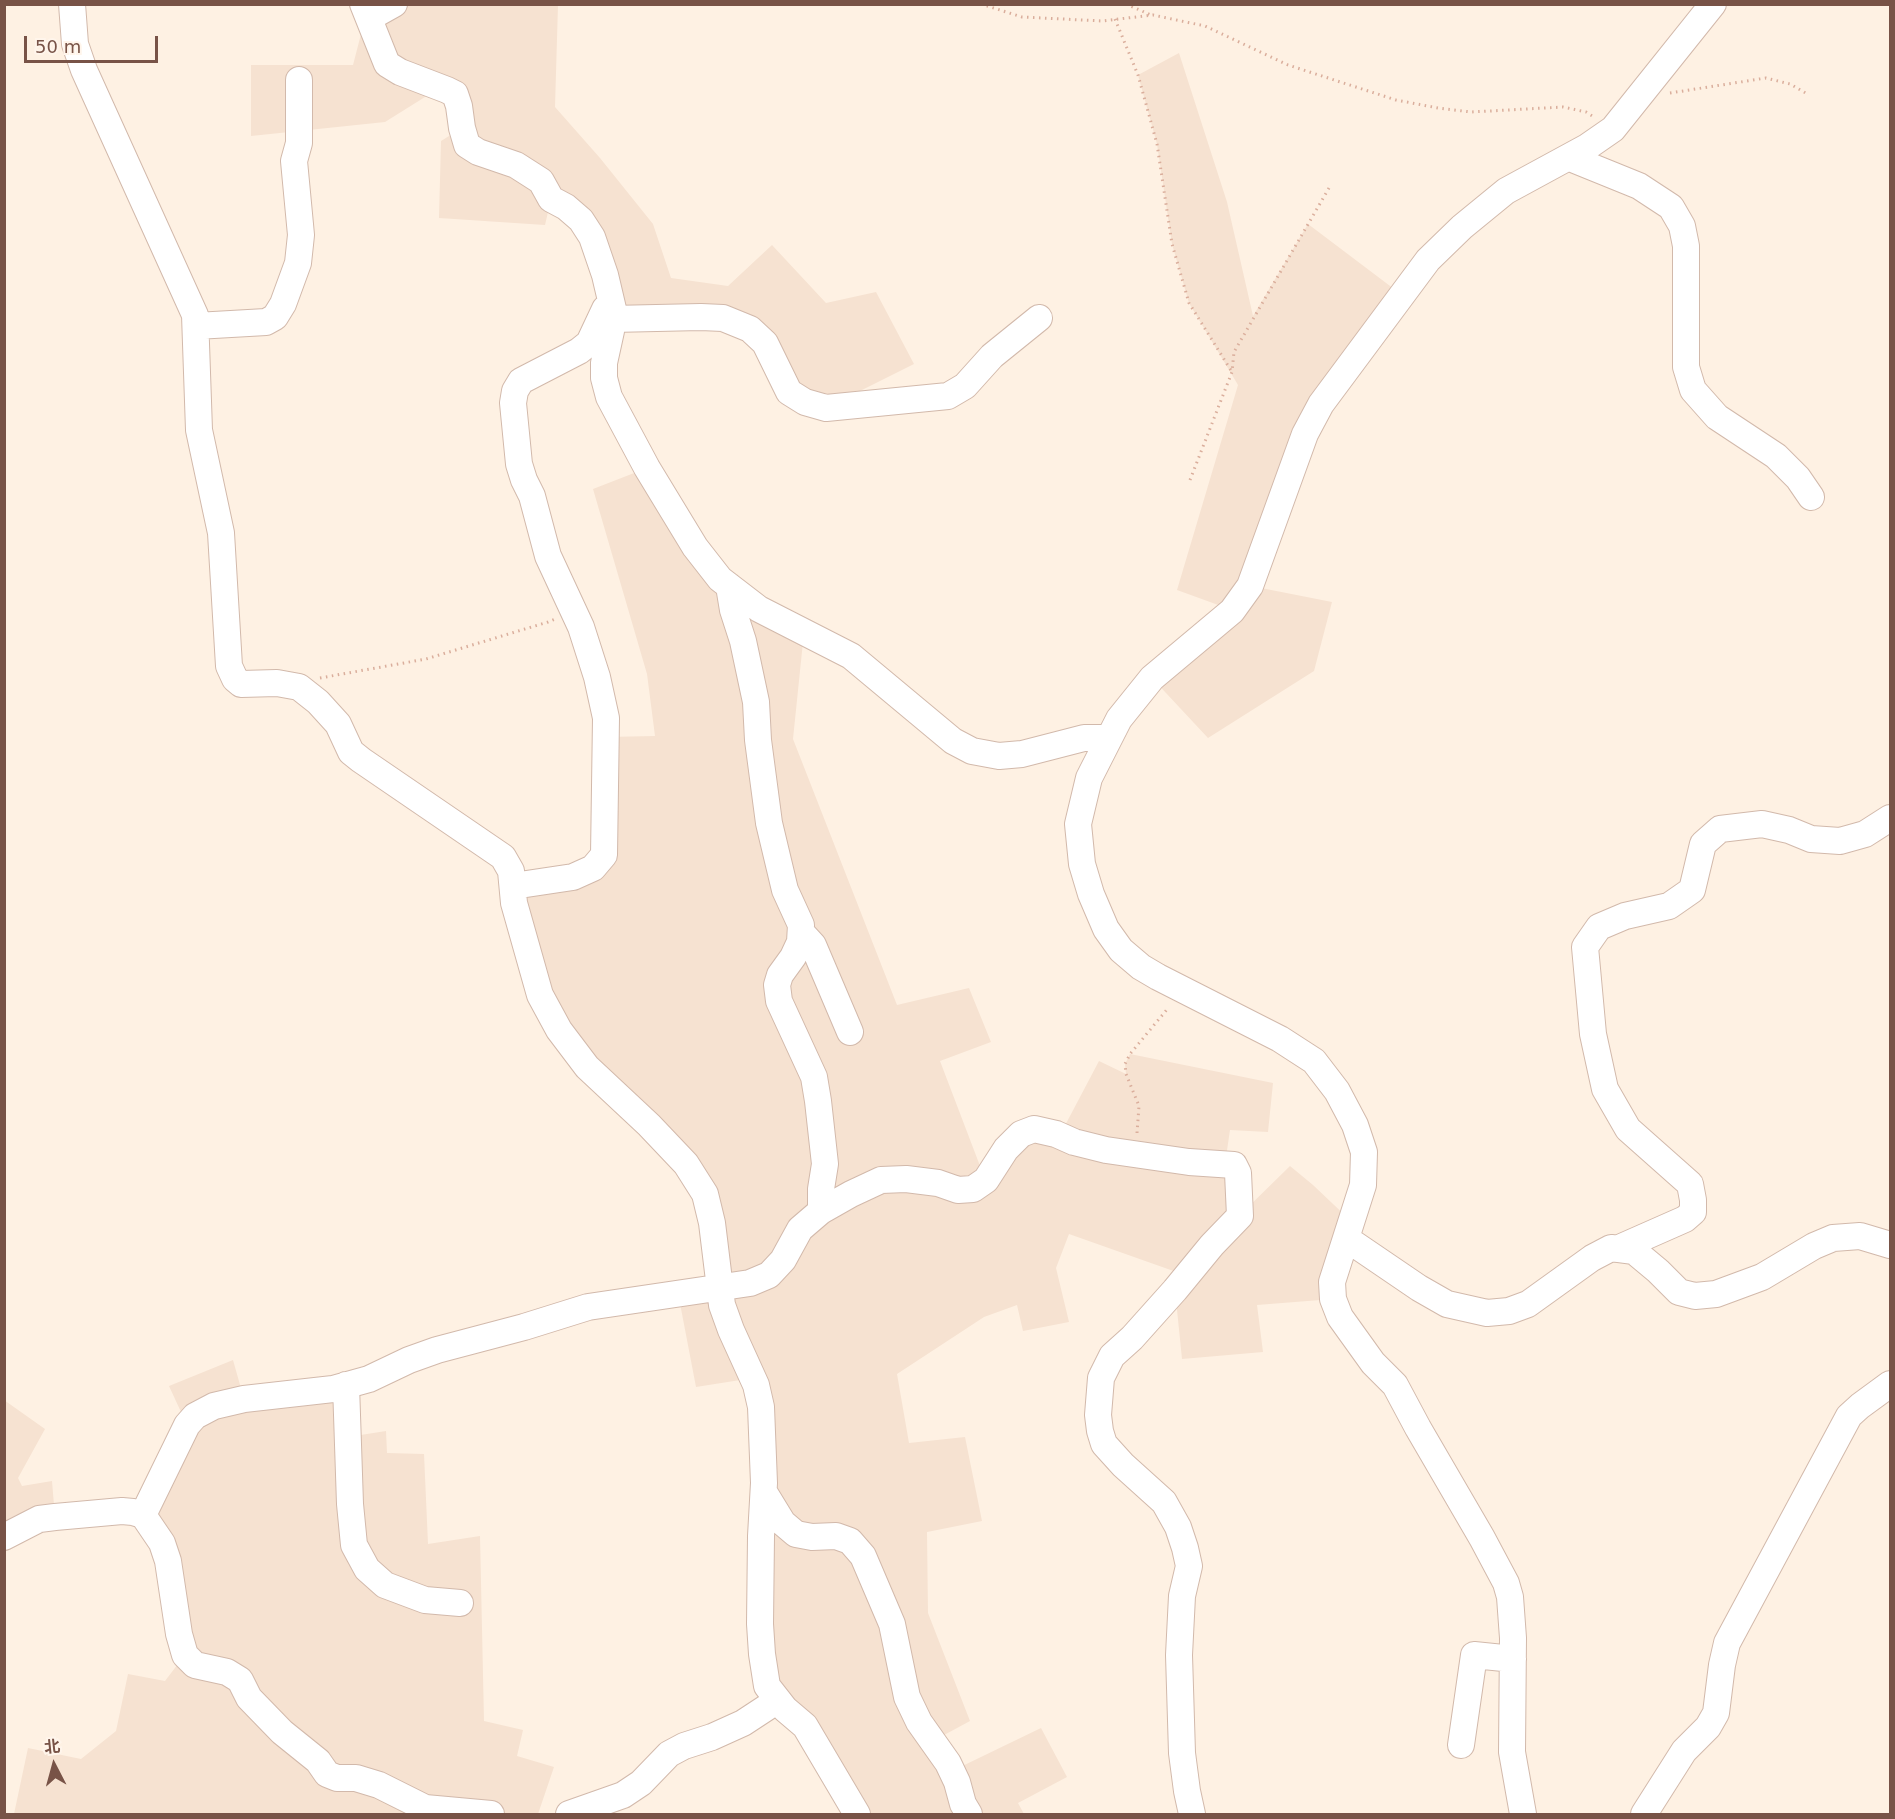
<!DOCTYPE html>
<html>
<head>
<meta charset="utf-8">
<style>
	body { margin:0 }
	#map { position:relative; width:1895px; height:1819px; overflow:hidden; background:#fef1e3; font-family:"DejaVu Sans","Noto Sans SC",sans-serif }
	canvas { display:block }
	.frame { position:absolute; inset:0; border:6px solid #785347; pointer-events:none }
	.north { position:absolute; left:24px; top:1735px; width:60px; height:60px; -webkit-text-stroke:4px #fff5eb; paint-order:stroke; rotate:354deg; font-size:16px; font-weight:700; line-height:24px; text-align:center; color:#785347 }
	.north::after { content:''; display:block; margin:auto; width:21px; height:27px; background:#785347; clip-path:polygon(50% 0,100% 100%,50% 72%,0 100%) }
	.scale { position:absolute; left:24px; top:36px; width:134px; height:27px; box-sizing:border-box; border:3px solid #785347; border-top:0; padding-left:8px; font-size:18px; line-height:21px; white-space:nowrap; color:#785347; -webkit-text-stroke:4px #fff5eb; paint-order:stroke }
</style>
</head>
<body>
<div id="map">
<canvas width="1895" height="1819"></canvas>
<div class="frame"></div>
<div class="north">北</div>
<div class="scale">50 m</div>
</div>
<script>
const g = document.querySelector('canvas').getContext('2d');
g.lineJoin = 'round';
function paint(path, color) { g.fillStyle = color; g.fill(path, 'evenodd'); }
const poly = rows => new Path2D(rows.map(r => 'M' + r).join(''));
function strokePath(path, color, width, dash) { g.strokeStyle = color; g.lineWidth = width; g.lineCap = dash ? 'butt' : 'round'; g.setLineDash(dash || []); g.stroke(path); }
paint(poly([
	[363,5,558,5,555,107,600,158,653,224,671,278,728,286,772,245,826,303,876,292,914,364,826,408,805,402,750,329,612,319,605,275,551,199,545,225,439,218,441,141,462,128,441,87,385,122,251,136,251,65,353,65,367,11],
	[1179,53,1227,202,1253,316,1308,224,1402,295,1321,404,1251,586,1332,602,1314,671,1208,738,1152,678,1232,610,1177,590,1238,385,1189,303,1172,244,1157,144,1138,75],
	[647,468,695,547,804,632,793,739,897,1005,969,988,991,1042,940,1061,985,1179,1006,1149,1060,1135,1099,1061,1126,1074,1125,1064,1130,1054,1273,1083,1268,1132,1230,1130,1225,1164,1240,1215,1290,1166,1313,1185,1352,1222,1333,1299,1257,1305,1263,1352,1182,1359,1175,1290,1182,1274,1069,1234,1056,1268,1069,1322,1023,1331,1017,1305,984,1317,897,1374,909,1443,965,1437,982,1521,927,1532,928,1613,970,1721,933,1741,952,1771,1041,1728,1067,1777,1018,1803,1024,1814,857,1814,767,1686,753,1378,696,1387,678,1293,720,1287,705,1194,559,1030,513,886,593,868,606,737,655,736,647,674,593,489],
	[233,1360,244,1399,346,1385,348,1437,386,1431,387,1453,424,1454,428,1544,480,1536,484,1721,523,1730,517,1756,554,1767,538,1814,14,1814,28,1748,81,1759,116,1731,128,1674,165,1681,184,1656,143,1515,187,1425,169,1386],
	[4,1400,45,1429,18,1478,22,1486,52,1481,55,1517,4,1537]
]), '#f6e2d1');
const minor = poly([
	[72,4,75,44,84,70,195,315,199,430,221,533,229,666,235,679,241,684,277,683,299,687,318,702,338,724,351,752,361,760,503,857,511,871,514,903,540,995,559,1030,587,1067,649,1125,686,1164,705,1194,712,1223,722,1305,731,1330,756,1385,761,1407,764,1483,761,1536,760,1624,762,1654,767,1686,785,1709,805,1726,857,1814],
	[363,4,387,64,400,72,447,90,455,94,459,106,462,128,467,145,478,152,516,165,541,181,551,199,566,207,581,220,592,237,605,275,613,309,611,331,604,363,604,378,609,397,647,468,695,547,720,579,759,609,851,656,953,741,972,751,999,756,1022,754,1084,738,1109,738],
	[369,18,394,4],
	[1570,158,1639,186,1671,207,1682,226,1686,246,1686,367,1693,390,1717,417,1776,456,1798,478,1811,497],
	[612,319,701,317,723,318,750,329,765,343,789,392,805,402,826,408,948,396,965,386,992,356,1039,318],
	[196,326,266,322,275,317,283,304,298,263,301,235,294,161,299,143,299,80],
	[729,586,733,610,743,641,756,702,758,740,769,823,785,890,801,925,800,942,793,957,780,975,777,985,779,1001,814,1077,818,1101,825,1164,821,1189,821,1211],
	[513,886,573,877,593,868,604,855,606,718,597,677,581,627,548,556,532,496,524,480,519,464,513,403,515,391,521,381,579,351,589,343,605,309],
	[801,932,813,945,850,1032],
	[1347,1239,1419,1288,1447,1304,1487,1313,1509,1311,1528,1304,1592,1258,1611,1248,1634,1251,1658,1271,1679,1292,1695,1296,1716,1294,1762,1277,1814,1246,1833,1238,1860,1236,1890,1245],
	[1617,1249,1685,1219,1693,1212,1693,1200,1690,1184,1628,1129,1605,1089,1593,1034,1585,947,1599,927,1625,916,1669,906,1692,890,1703,844,1720,829,1762,824,1789,830,1811,839,1840,841,1865,834,1890,818],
	[346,1385,350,1504,354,1545,367,1569,385,1585,425,1600,460,1603],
	[764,1492,783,1523,796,1534,812,1537,836,1536,850,1541,863,1556,892,1624,907,1697,919,1722,948,1763,957,1782,963,1804,969,1814],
	[143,1515,187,1425,195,1416,214,1406,244,1399,333,1389,369,1379,409,1360,437,1350,524,1327,588,1307,750,1283,769,1275,783,1260,800,1229,821,1211,851,1194,881,1180,906,1179,938,1183,958,1190,973,1189,986,1180,1006,1149,1021,1134,1034,1129,1056,1134,1074,1142,1106,1150,1189,1162,1234,1165,1238,1173,1240,1216,1212,1245,1175,1290,1132,1338,1112,1356,1101,1378,1098,1415,1100,1431,1104,1444,1123,1465,1164,1502,1178,1527,1185,1548,1189,1566,1182,1596,1179,1655,1182,1753,1187,1791,1192,1814],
	[4,1537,39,1519,55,1517,122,1511,133,1512,143,1515,162,1543,168,1561,179,1634,185,1655,195,1665,227,1672,240,1680,249,1698,282,1732,318,1761,327,1774,337,1778,356,1778,379,1785,425,1808,491,1814],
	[1461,1745,1474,1655,1513,1659],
	[569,1814,623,1795,641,1783,669,1754,684,1746,712,1737,743,1723,778,1700],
	[1523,1814,1512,1752,1513,1638,1510,1597,1506,1583,1482,1538,1418,1428,1395,1385,1373,1363,1340,1317,1333,1299,1332,1282,1363,1185,1364,1152,1355,1125,1337,1091,1314,1061,1280,1039,1158,977,1141,967,1121,950,1106,929,1091,894,1082,864,1078,824,1089,778,1119,719,1152,678,1232,611,1250,586,1305,434,1321,404,1428,260,1462,227,1506,191,1587,147,1613,129,1713,4],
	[1644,1814,1684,1751,1708,1727,1716,1713,1722,1665,1727,1643,1849,1416,1860,1406,1890,1384]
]);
strokePath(minor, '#d2b9ab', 28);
strokePath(poly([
	[981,4,1022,17,1102,21,1153,15,1205,26,1288,65,1396,100,1438,108,1471,112,1563,107,1586,112,1594,117],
	[1126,4,1151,15],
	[1115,19,1138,75,1157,144,1172,244,1189,303,1232,372],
	[1670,93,1766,78,1790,84,1809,95],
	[1190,480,1232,372,1234,352,1329,188],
	[320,678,426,659,548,622,555,619],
	[1137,1133,1139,1106,1126,1074,1125,1064,1130,1054,1169,1007]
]), '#daae9c', 3, [1.5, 4.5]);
strokePath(minor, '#fff', 26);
</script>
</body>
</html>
